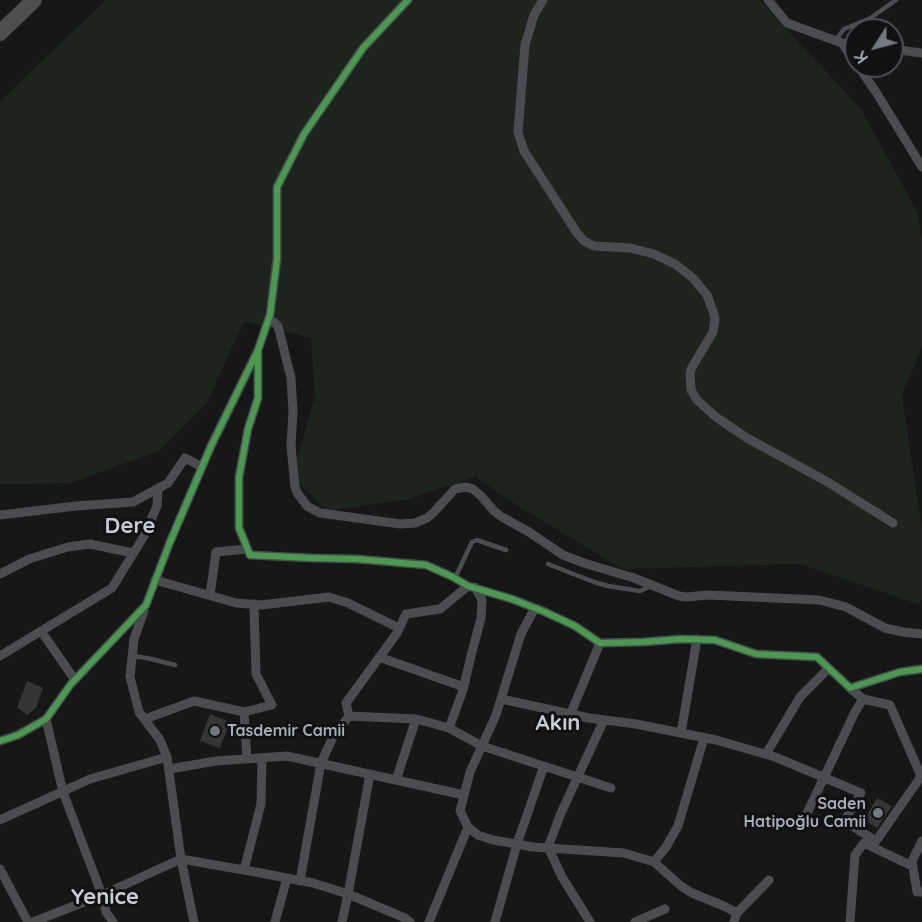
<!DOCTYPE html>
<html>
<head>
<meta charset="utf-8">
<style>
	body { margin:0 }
	#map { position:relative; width:922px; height:922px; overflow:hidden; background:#171717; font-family:Quicksand,sans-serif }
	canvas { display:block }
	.north { position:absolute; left:844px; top:18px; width:60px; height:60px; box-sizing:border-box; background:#111113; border:2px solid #4d4f55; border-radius:50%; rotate:234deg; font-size:16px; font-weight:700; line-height:24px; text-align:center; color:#a8adb8 }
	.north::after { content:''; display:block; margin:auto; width:21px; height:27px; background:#757880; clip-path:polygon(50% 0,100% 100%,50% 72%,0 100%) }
</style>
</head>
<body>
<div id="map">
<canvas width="922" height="922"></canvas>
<div class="north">K</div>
</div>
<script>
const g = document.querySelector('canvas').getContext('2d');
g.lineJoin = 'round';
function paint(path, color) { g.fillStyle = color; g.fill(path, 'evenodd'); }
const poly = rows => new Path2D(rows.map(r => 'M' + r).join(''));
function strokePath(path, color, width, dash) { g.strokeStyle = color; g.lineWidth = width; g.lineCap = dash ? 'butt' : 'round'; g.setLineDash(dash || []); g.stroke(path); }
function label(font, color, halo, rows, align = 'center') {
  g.font = font + ' Quicksand,sans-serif'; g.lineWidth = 6; g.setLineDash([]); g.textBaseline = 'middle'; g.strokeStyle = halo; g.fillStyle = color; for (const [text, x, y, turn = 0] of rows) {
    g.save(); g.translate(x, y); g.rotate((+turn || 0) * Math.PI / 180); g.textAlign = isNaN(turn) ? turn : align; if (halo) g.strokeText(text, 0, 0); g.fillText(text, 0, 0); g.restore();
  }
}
paint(poly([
	[106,0,760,0,861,109,917,211,922,241,922,347,902,396,922,529,922,599,919,604,800,564,623,569,521,508,475,477,409,499,327,511,292,476,315,397,311,338,244,321,207,403,158,452,69,483,0,484,0,101]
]), '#1d241e');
paint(poly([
	[27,681,43,688,36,708,27,715,17,707],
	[210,714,230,722,220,748,200,741],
	[877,798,892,806,877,828,864,820]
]), '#353536');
strokePath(poly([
	[835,41,844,29,869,19,896,0],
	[548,564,594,582,608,586,640,591,647,588,651,585],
	[455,578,472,542,477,540,506,550],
	[132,656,147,658,175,665]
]), '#4b4c50', 4.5);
strokePath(poly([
	[543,0,534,15,525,45,518,132,524,151,577,233,584,241,594,246,630,248,654,254,675,264,693,278,707,295,713,311,715,319,713,332,691,369,690,374,691,390,697,400,716,417,747,438,826,481,893,523],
	[768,0,787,23,842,43,856,45],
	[842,43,856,64],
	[892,49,922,53],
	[858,66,876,92,922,167],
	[269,318,278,326,291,378,293,411,291,446,295,487,298,494,307,506,320,513,401,524,415,523,427,518,433,513,455,489,466,487,473,489,482,497,494,511,502,517,529,532,563,555,584,563,634,578,679,596,687,597,708,595,819,600,846,607,885,628,903,632,922,634],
	[258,350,258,398,248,429,239,477,239,528,250,555,312,558,357,559,426,565,453,577,468,586,512,599,545,612,575,626,600,643,643,642,681,639,715,640,756,654,817,657,850,688,900,672,922,669],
	[0,515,76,506,133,502,168,483,185,458,202,467],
	[0,574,29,559,68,547,90,544,133,553],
	[155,580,236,603,261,605,329,597,348,603,399,628],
	[210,595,216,552,247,549],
	[535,608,521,634,496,715,470,772,460,811,468,827,478,835,493,840,517,844,532,847,624,853,654,862,681,886,692,893,724,906,737,913],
	[144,611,134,639,130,677,139,712,160,740,167,757,181,859,194,922],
	[41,631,75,680],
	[0,656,112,588,144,536,157,506,158,490],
	[379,657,464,687],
	[850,688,863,699,890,705,921,776],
	[501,699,589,718,636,724,716,740,775,757,861,793,844,821,876,841],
	[244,712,247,759],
	[349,716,416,719,449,728,482,746,611,788],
	[46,719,63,792,102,895,106,912,113,922],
	[145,719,194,701,244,712,272,705,256,674,254,604],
	[565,727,600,643],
	[449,728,463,690,471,656,481,618,482,600,475,587],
	[681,733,697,639],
	[0,741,18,735,46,719,71,684,146,605,170,542,211,446,258,350,270,315,277,259,277,187,304,134,363,48,408,0],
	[766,754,800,697,829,668],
	[169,769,216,761,287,756,464,795],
	[396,780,416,719],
	[0,820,90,779,167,757],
	[800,828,855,712,863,699],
	[922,841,912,861,917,892,922,892],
	[864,843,912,866],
	[654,862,666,847,678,826,704,738],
	[0,869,28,922],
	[244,870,261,804,262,758],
	[300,881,321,763,333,737,349,716,346,703,397,633,406,614,440,609,468,586],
	[33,922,102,895,181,859,261,873,313,883,348,894,405,918,410,922],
	[275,922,287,878],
	[342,922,348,894,370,774],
	[429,922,468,827],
	[495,922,517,844,544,766],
	[590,922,562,877,548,847,561,813,604,720],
	[635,922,665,909],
	[734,922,737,913,769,880],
	[850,922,855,855,864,843,876,841,922,775]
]), '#4b4c50', 9);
strokePath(poly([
	[0,33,34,0]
]), '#4e4e51', 16);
strokePath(poly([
	[258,350,258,398,248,429,239,477,239,528,250,555,312,558,357,559,426,565,453,577,468,586,512,599,545,612,575,626,600,643,643,642,681,639,715,640,756,654,817,657,850,688,900,672,922,669],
	[0,741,18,735,46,719,71,684,146,605,170,542,211,446,258,350,270,315,277,259,277,187,304,134,363,48,408,0]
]), '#469c4c', 6);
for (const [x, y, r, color] of [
	[215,731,6,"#757880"],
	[878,813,6,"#757880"]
]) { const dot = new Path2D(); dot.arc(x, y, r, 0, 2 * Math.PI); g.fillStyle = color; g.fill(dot); strokePath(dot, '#111113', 2); }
label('bold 16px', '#a8adb8', '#111113', [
	["Tasdemir Camii",227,731],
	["Saden",866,804,"right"],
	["Hatipoğlu Camii",866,822,"right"]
], 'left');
label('bold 22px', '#c9ccd4', '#111113', [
	["Dere",130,526],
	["Akın",558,723],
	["Yenice",105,897]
]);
</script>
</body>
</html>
